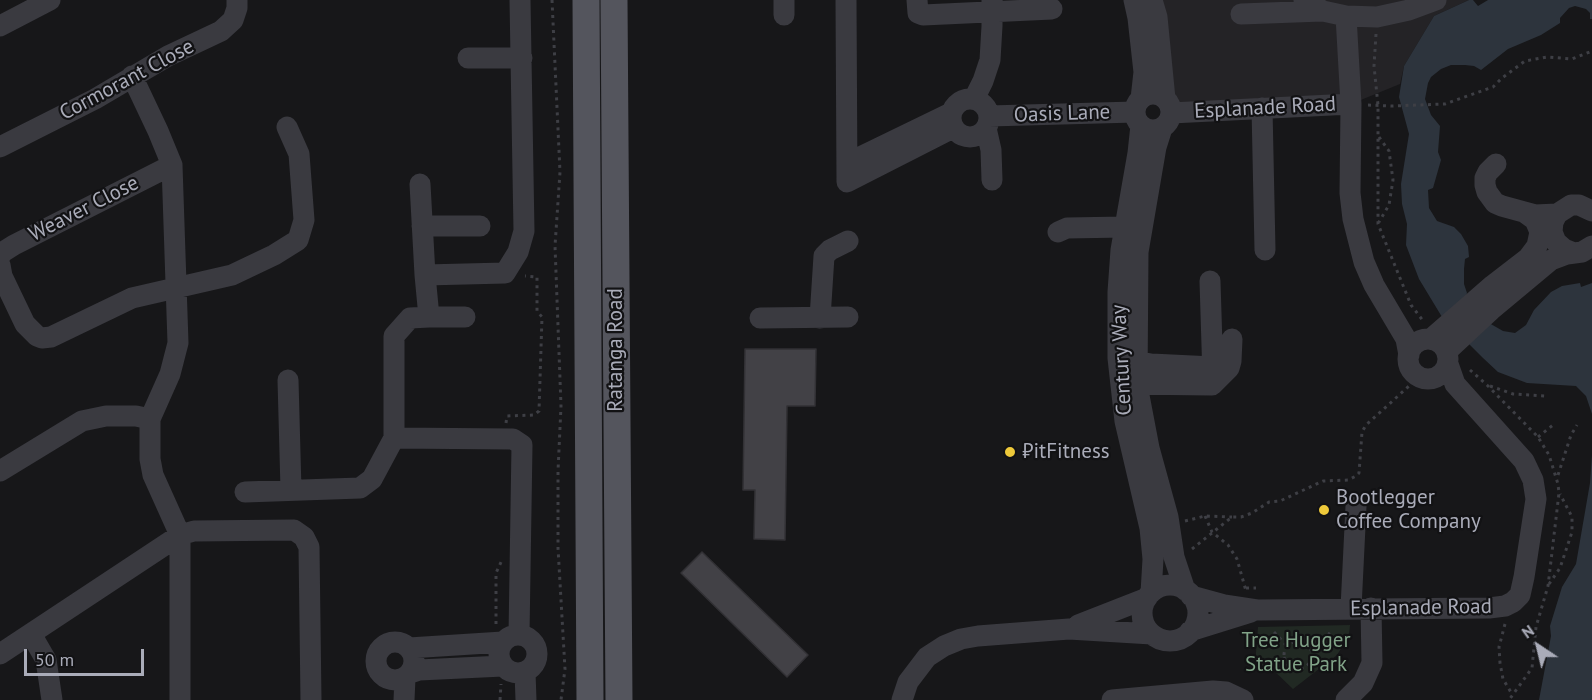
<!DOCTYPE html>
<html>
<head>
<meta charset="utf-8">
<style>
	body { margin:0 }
	#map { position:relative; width:1592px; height:700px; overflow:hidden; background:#171719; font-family:"PT Sans",sans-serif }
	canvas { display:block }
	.north { position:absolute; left:1508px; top:616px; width:60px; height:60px; -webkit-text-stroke:4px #121214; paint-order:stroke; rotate:325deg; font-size:16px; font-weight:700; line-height:24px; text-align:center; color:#aaacb9 }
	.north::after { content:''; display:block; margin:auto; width:21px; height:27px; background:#aaacb9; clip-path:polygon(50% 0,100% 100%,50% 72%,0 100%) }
	.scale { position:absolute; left:24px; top:649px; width:120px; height:27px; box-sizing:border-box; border:3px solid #aaacb9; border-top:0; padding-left:8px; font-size:18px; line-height:21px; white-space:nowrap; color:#aaacb9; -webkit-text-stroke:4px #121214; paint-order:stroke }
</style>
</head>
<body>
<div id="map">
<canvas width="1592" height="700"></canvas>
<div class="north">N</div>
<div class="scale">50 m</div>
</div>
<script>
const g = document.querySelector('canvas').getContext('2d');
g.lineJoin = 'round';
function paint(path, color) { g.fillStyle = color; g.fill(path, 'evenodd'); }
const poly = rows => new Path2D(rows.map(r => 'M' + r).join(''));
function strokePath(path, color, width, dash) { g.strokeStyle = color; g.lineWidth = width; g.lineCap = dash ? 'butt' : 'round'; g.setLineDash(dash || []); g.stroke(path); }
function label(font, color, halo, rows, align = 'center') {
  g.font = font + ' "PT Sans",sans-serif'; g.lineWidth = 4.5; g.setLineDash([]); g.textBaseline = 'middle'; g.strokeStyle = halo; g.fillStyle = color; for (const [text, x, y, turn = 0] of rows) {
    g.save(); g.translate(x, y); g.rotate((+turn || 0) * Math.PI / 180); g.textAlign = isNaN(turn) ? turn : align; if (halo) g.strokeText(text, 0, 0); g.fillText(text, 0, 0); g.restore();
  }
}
paint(poly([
	[1160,0,1469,0,1434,16,1404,66,1400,84,1351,104,1171,113]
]), '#242326');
paint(poly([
	[1350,625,1349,636,1337,655,1293,689,1271,668,1255,665,1258,627]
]), '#212923');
paint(poly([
	[1469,0,1473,0,1478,6,1488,0,1592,0,1592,19,1590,19,1590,13,1586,9,1575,6,1569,8,1560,18,1560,23,1541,35,1508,49,1481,70,1474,66,1465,65,1451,65,1441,69,1431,77,1428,83,1425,99,1431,115,1440,126,1438,152,1441,160,1433,188,1428,190,1429,208,1437,221,1454,227,1461,234,1468,246,1469,257,1465,259,1464,269,1464,284,1467,293,1466,296,1489,323,1503,331,1515,333,1526,325,1534,310,1551,292,1562,286,1580,283,1581,287,1592,283,1592,414,1586,396,1576,386,1527,383,1498,372,1483,358,1442,317,1419,279,1406,245,1407,224,1402,204,1401,184,1409,134,1399,97,1404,66,1434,16],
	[1592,455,1592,700,1539,700,1551,636,1550,626,1562,587,1576,564,1590,483]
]), '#2d343d');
const building = poly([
	[745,349,816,349,815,406,787,406,785,540,754,539,755,490,743,490,745,349],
	[702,552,808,655,787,677,681,573,702,552]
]);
paint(building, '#424146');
strokePath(building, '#323135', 1.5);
strokePath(poly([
	[552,0,560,172,555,246,561,406,558,471,558,548,565,669,561,700],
	[1376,34,1374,66,1378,105,1378,224,1411,305,1424,322],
	[1368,105,1391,106,1445,104,1493,87,1502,78,1525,61,1547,57,1572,59,1592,51],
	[1379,137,1389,151,1393,180,1389,205,1379,222],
	[1470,370,1488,386,1538,437,1549,455,1558,484,1559,493,1548,586,1536,627,1532,668,1509,700],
	[1490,386,1513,394,1546,396],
	[506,423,507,416,534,415,539,411,542,317,537,311,537,277,525,276],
	[1538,437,1553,425],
	[1558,475,1571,435,1577,425],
	[1205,516,1212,532,1228,545,1237,559,1246,591],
	[1185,521,1205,516,1232,517],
	[1192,549,1232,517,1241,517,1252,513,1269,502,1280,501,1323,481,1348,480,1356,476,1359,473,1362,432,1366,425,1419,377],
	[1549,584,1560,568,1572,532,1572,517,1560,494],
	[1246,588,1256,588],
	[496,624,496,573,502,560],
	[1505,624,1499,647,1500,663,1503,679,1512,694],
	[1274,632,1287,646],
	'1284 655a14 14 0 1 1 28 0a14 14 0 1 1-28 0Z',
	[1311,649,1330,633],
	[500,700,501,684]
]), '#3e3f45', 3, [3, 4.5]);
strokePath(poly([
	[784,0,784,15],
	[846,0,847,182,953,128],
	[917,0,918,13,923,15,1052,9],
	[1134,0,1138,18,1144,72,1141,99],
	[1152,0,1157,17,1165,99],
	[1304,0,1323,11,1346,16,1377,17,1409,10,1436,0],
	[1241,14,1322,11],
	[1346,16,1351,104],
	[0,26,50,0],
	[468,58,522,58],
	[132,76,158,131,172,165,178,343,170,374,150,419,150,459,153,475,180,535,180,700],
	'1135 112a18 18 0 1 1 36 0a18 18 0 1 1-36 0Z',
	'951 118a19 19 0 1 1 38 0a19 19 0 1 1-38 0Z',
	[974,99,983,81,990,60,992,26,992,0],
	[1262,108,1265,250],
	[1171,113,1351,104,1350,193,1353,219,1364,262,1374,285,1406,339,1409,355],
	[989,116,1135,112],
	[1141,125,1138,153,1121,250,1118,292,1118,358,1125,421,1150,528,1153,559,1151,593],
	[986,128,991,150,992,180],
	[1162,128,1156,147,1138,252,1137,385,1149,448,1168,517,1174,557,1185,590],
	[0,147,95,99,168,56,221,31,233,20,237,8,237,0],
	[848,163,951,113],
	[1496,164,1488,172,1485,178,1485,185,1487,192,1495,203,1502,206,1535,215,1557,214],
	[420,184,425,275],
	[422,226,480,226],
	[1058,232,1067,228,1124,227],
	[1574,253,1564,249,1556,242,1552,232,1553,222,1557,214,1571,205,1579,205,1592,211],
	[0,256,3,252,14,245,172,165],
	[0,265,2,276,25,324,37,336,42,338,51,337,132,298,232,275,274,255,298,240,304,220,299,154,287,127],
	[1210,281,1213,378],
	[429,317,465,317],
	[760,318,848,317],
	[820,318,824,256,830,250,848,241],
	'1408 359a20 20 0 1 1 40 0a20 20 0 1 1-40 0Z',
	[1431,339,1493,285,1528,258,1537,246,1540,232,1535,220,1524,212],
	[1447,351,1491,310,1551,260,1567,254,1582,252,1592,246],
	[1124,359,1151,364,1213,367,1223,373],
	[288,380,291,490],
	[1126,384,1212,385,1229,368,1231,361,1232,339],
	[0,471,82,421,106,416,136,416,150,419],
	[245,492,360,488,372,479,394,438],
	'1142 613a28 28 0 1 1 56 0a28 28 0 1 1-56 0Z',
	[1191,596,1224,605,1257,610,1489,608,1505,606,1513,602,1520,595,1524,577,1536,499,1533,480,1524,461,1455,384,1448,364],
	[1351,608,1356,506],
	[1078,625,1147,598],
	[1190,631,1251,612],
	[31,634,46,660,52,700],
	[519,635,522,445,513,439,394,438,394,336,410,318,429,317,425,275,505,273,518,252,524,231,520,0],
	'499 654a19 19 0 1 1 38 0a19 19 0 1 1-38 0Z',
	'376 661a19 19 0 1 1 38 0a19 19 0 1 1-38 0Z',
	[409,648,503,642],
	[0,654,180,535,194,531,294,530,304,537,309,547,311,700],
	[525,672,526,700],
	[410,673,419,670,503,666],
	[404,700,405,678],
	[902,700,908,682,927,657,944,646,961,639,978,636,1069,629,1152,634],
	[1112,700,1213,691,1226,692,1243,700],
	[1346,700,1363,683,1372,663,1371,608]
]), '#3a3a40', 21);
strokePath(poly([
	[586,0,590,700],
	[614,0,619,700]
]), '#54555d', 27);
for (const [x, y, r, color] of [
	[1010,452,6,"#eec93a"],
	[1324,510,6,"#eec93a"]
]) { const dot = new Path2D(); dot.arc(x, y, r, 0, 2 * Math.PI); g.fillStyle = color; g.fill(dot); strokePath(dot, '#121214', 2); }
label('21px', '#aaacb9', '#121214', [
	["Cormorant Close",127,80,-28],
	["Esplanade Road",1265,108,-3],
	["Oasis Lane",1062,114,-2],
	["Weaver Close",84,209,-27],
	["Ratanga Road",616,350,-90],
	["Century Way",1122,360,-93],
	["Esplanade Road",1421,608,-1]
]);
label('21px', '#aaacb9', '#121214', [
	["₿itFitness",1022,452],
	["Bootlegger",1336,498],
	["Coffee Company",1336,522]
], 'left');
label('21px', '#81a388', '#121214', [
	["Tree Hugger",1296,641],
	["Statue Park",1296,665]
]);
</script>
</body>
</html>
